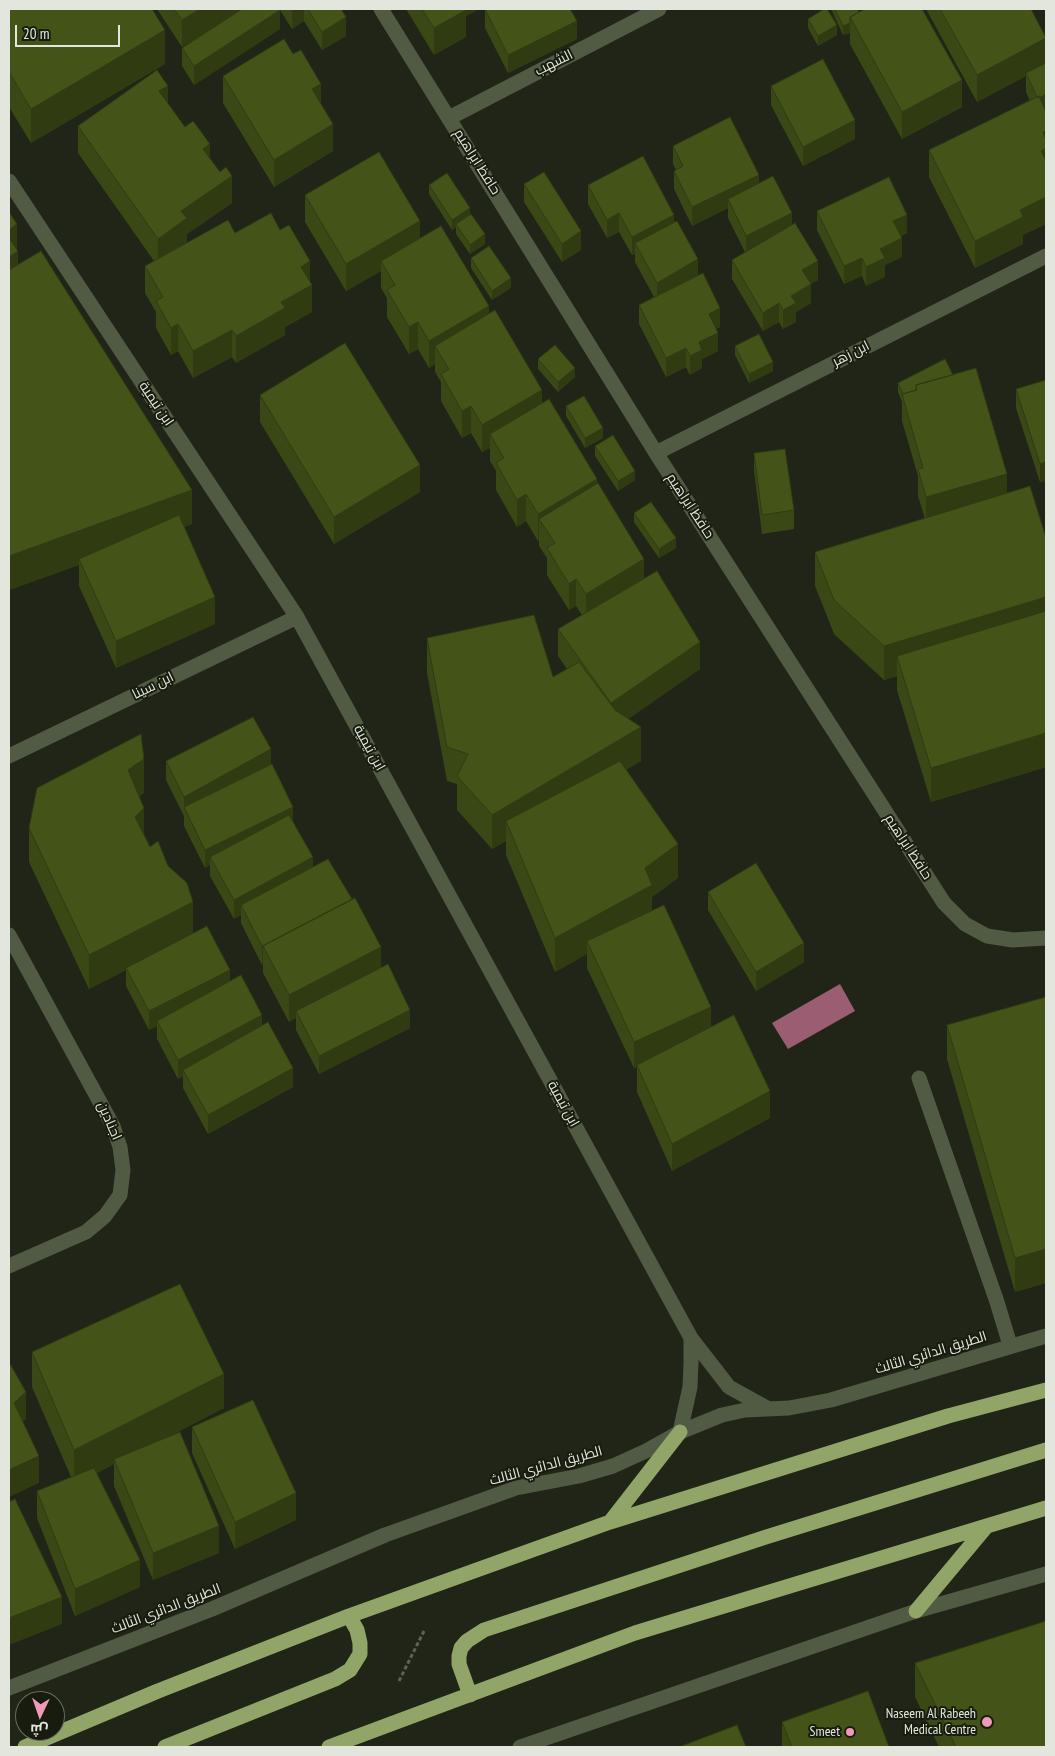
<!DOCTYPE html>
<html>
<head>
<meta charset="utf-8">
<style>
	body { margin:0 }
	#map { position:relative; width:1055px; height:1756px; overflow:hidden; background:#202517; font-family:"PT Sans Narrow",Cairo,sans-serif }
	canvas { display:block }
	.frame { position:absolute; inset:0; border:10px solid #e3e6dd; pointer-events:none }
	.north { position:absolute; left:15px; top:1691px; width:50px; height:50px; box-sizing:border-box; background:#171c0e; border:1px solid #696d61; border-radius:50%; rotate:183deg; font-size:14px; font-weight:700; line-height:20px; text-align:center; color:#e3e6dd }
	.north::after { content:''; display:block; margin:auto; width:18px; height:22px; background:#f09ab7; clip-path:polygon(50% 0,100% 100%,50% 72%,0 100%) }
	.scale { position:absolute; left:15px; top:25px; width:105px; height:22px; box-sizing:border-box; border:2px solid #e3e6dd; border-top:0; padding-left:6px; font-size:15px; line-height:18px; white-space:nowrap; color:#e3e6dd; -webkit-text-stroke:4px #171c0e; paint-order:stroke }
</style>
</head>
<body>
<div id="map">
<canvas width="1055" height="1756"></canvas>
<div class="frame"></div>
<div class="north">ش</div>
<div class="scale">20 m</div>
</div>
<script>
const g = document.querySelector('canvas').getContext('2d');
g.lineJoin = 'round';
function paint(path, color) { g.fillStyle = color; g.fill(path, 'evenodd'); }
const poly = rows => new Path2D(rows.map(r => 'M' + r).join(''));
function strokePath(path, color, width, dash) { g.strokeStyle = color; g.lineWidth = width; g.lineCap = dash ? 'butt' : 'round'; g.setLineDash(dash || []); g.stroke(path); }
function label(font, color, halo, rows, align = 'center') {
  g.font = font + ' "PT Sans Narrow",Cairo,sans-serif'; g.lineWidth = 4; g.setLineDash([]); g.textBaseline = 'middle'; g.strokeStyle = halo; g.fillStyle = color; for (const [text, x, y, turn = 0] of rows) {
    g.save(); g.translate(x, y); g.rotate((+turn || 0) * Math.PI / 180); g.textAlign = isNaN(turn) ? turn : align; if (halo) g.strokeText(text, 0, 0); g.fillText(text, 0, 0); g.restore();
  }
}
paint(poly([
	[840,984,855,1011,788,1049,772,1023]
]), '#9b5d72');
strokePath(poly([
	[399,1681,424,1631]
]), '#5d6255', 3, [4, 2.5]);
strokePath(poly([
	[919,1078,997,1302,1010,1345]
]), '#515a42', 15);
strokePath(poly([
	[381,9,656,453,944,903,965,924,987,936,1013,940,1046,938],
	[449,118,659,9],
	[9,181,297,617,691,1338,729,1387,767,1408],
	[656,453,1046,256],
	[9,756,297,617],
	[9,935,113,1126,120,1147,123,1170,120,1195,105,1216,86,1232,9,1266],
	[680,1432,690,1387,691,1363,691,1338],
	[9,1688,212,1609,385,1535,516,1488,579,1476,613,1466,646,1451,680,1432,722,1415,745,1410,789,1408,831,1400,1046,1336],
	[520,1747,916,1611,1046,1574]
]), '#515a42', 15);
strokePath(poly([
	[610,1522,680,1432],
	[916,1611,986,1527],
	[470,1695,459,1664,459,1656,461,1648,467,1641,484,1630,766,1537,1046,1450],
	[25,1747,158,1691,349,1616,610,1522,948,1416,1046,1390],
	[165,1747,335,1679,350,1670,360,1654,360,1643,357,1630,349,1616],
	[329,1747,635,1633,1046,1508]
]), '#92a569', 15);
paint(poly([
	[9,9,165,64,31,143,9,107],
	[157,9,341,9,346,36,322,50,304,21,292,29,280,10,280,29,194,85,182,66,182,48,205,32,182,47],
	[406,9,479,9,466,16,466,37,434,55],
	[485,9,577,39,508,73,485,28],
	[831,9,857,9,859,12,962,107,902,139,850,44,850,33,843,35],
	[926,9,1031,9,1046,224,1023,235,1023,244,975,268,929,177,929,150,1030,101,1026,92,1026,76,977,102],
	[808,19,837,35,818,46,808,28],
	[223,76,321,104,333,151,274,187,223,103],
	[771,86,855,139,803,166,771,105],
	[168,104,185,127,210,158,232,203,187,234,187,243,235,233,310,282,312,312,285,327,285,335,236,363,232,357,193,378,178,351,171,355,156,328,156,312,145,293,145,266,154,261,78,153,78,126],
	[673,146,759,184,792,226,818,280,810,284,811,303,796,312,796,322,783,329,779,322,763,331,732,279,732,260,745,252,728,218,728,208,692,226,674,189,674,171,676,170,673,164],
	[524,184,581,250,562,262,524,202],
	[429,185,470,215,485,244,470,254,456,234,456,227,452,230,429,194],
	[588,185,674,222,698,276,720,327,716,329,718,351,702,359,702,368,690,375,686,367,666,377,639,324,639,305,654,297,635,262,635,254,632,255,619,232,607,238,588,204],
	[305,195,420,238,489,314,542,403,597,483,644,579,700,669,628,719,641,761,626,770,678,878,652,897,652,911,711,1027,770,1118,672,1171,637,1092,637,1067,634,1068,587,968,587,954,555,972,506,855,506,841,492,849,457,810,457,784,447,781,427,673,427,638,553,677,567,669,558,656,558,629,582,615,576,606,569,610,547,575,547,558,539,546,539,540,538,541,526,521,517,527,496,490,496,471,490,461,490,448,482,452,471,433,462,438,441,401,441,382,435,372,435,364,429,368,418,349,409,354,387,317,387,298,381,288,381,271,346,291,305,222],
	[817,211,907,233,901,236,902,257,885,265,885,277,866,286,862,276,844,284,817,230],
	[9,212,17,250,18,265,192,524,184,527,215,624,116,668,79,586,79,565,9,590],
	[471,258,511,288,492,300,471,268],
	[735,346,773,371,749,383,735,355],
	[538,359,575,377,558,392,538,369],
	[945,359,1007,493,1046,538,1046,767,931,802,897,690,897,676,884,680,834,634,815,586,815,552,925,519,918,496,918,476,902,421,902,402,898,392,898,383],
	[1046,380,1046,492,1045,488,1045,481,1040,482,1016,408,1016,389],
	[260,395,420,492,334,544,260,422],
	[566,406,603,438,585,448,566,416],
	[595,446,635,480,618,491,595,456],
	[754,453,794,510,794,529,762,534,754,471],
	[634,513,676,548,659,558,634,522],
	[166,761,271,765,293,821,313,867,381,968,410,1028,319,1074,296,1030,296,1018,289,1022,263,973,263,964,262,965,241,923,241,915,234,919,210,876,210,865,205,868,184,826,184,816,166,780],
	[144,793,139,796,144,835,193,933,230,981,262,1025,293,1087,208,1134,183,1088,183,1076,178,1079,157,1039,157,1026,149,1030,126,986,126,970,89,989,29,862,29,828],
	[708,892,804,962,756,991,708,910],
	[1046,997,1046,1283,1015,1292,947,1059,947,1025],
	[32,1352,224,1408,162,1440,219,1553,153,1580,114,1486,114,1464,97,1473,140,1587,75,1616,37,1518,37,1491,71,1477,32,1387],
	[192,1427,296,1520,235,1549,192,1453],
	[915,1663,1046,1747,939,1747,915,1697],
	[782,1722,889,1747,782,1747]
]), '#3a4815');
paint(poly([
	[200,9,243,9,182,47,182,20],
	[294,9,304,9,304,21,292,29,292,10],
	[457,9,479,9,466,16,466,37,434,55,434,28],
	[280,10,280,29,194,85,194,66],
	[346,17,346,36,322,50,322,32],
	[577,21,577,39,508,73,508,55],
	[850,23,850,33,843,35,843,26],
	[837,25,837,35,818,46,818,36],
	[165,30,165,64,31,143,31,109],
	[1046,38,1046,65,1026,73,1026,76,977,102,977,75],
	[962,80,962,107,902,139,902,112],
	[321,84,321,111,312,89],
	[168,86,168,112,159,91],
	[1046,94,1046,113,1038,98],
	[855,120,855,139,803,166,803,147],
	[333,124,333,151,274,187,274,160],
	[1046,131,1046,175,1041,151,1043,132],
	[210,144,210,171,203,149],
	[759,175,759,193,728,199,728,208,692,226,692,207],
	[232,176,232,203,187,234,187,245,158,266,158,239,181,211],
	[1046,196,1046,224,1023,235,1023,244,975,268,975,241,1020,210],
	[470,208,470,218,456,224,456,227,452,230,452,220],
	[619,213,619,232,607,238,607,220],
	[792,213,792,232,746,254,746,236],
	[674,215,674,233,635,243,635,254,632,255,632,237],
	[907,215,907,233,893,240,893,221],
	[420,221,420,248,381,261,381,271,346,291,346,264],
	[17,224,17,251,9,256,9,230],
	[581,231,581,250,562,262,562,244],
	[485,234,485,244,470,254,470,245],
	[902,238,902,257,885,265,885,277,866,286,866,267,880,249],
	[18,251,18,278,9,284,9,257],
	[862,258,862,276,844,284,844,266],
	[698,259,698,278,657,301,657,283],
	[310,261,310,286,312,285,312,312,285,327,285,335,236,363,236,336,281,302,301,267],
	[818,261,818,280,802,289,802,270],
	[511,278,511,288,492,300,492,291],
	[811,284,811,303,796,312,796,322,783,329,783,310,791,296],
	[779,303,779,322,763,331,763,313],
	[489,306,489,333,435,346,435,364,429,368,429,341],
	[720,308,720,327,709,332,709,314],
	[418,322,418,349,409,354,409,327],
	[178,324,178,351,171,355,171,328],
	[232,330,232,357,193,378,193,351],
	[718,333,718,351,702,359,702,368,690,375,690,356,699,342],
	[686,348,686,367,666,377,666,358],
	[773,362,773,371,749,383,749,374],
	[575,368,575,377,558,392,558,382],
	[542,390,542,417,490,434,490,448,482,452,482,425],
	[471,406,471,433,462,438,462,411],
	[603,428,603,438,585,448,585,438],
	[1045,462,1045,481,1040,482,1040,464],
	[420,465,420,492,334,544,334,517],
	[635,471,635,480,618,491,618,481],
	[1007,474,1007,501,926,524,926,497],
	[597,479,597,506,539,519,539,540,538,541,538,514],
	[192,490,192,524,82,564,79,559,79,565,9,590,9,556],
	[526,494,526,521,517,527,517,500],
	[676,538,676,548,659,558,659,549],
	[644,559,644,586,586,621,586,594],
	[576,579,576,606,569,610,569,584],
	[215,597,215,624,116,668,116,641],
	[1046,597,1046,631,897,656,897,676,884,680,884,646],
	[700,642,700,669,611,730,611,703],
	[641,727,641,761,513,837,506,821,506,841,492,849,492,815],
	[1046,733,1046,767,931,802,931,768],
	[271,749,271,767,184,807,184,816,184,797],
	[144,759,144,793,128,804,128,770],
	[293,807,293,825,210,857,210,865,205,868,205,850],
	[144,808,144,842,135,817],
	[678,844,678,878,652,897,652,919,587,941,587,954,555,972,555,938,645,868],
	[313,857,313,876,241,905,241,915,234,919,234,900],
	[193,902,193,936,126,968,126,970,89,989,89,955],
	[804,943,804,962,756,991,756,972],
	[262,946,263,946,263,964,262,965],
	[381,947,381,974,296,1011,296,1018,289,1022,289,995],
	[230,970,230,989,157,1021,157,1026,149,1030,149,1011],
	[711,1007,711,1034,637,1065,637,1067,634,1068,634,1042],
	[410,1010,410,1028,319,1074,319,1056],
	[262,1015,262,1033,183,1070,183,1076,178,1079,178,1060],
	[293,1068,293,1087,208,1134,208,1115],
	[770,1091,770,1118,672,1171,672,1144],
	[1046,1249,1046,1283,1015,1292,1015,1258],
	[224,1374,224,1408,115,1463,114,1459,114,1464,74,1484,74,1450],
	[26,1392,26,1419,14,1430,14,1403],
	[39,1456,39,1483,9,1497,9,1470],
	[296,1493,296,1520,235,1549,235,1522],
	[219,1526,219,1553,153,1580,153,1553],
	[140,1560,140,1587,75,1616,75,1589],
	[62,1597,62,1624,9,1645,9,1618]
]), '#303b11');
const building = poly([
	[9,9,152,9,165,30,31,109,9,72,9,9],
	[174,9,200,9,182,20,174,9],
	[242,9,279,9,280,10,194,66,182,48,242,9],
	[308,9,341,9,346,17,322,32,308,9],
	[422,9,466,9,466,10,434,28,422,9],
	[485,9,570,9,577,21,508,55,485,9],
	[824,9,827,9,837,25,818,36,808,19,824,9],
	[835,9,857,9,859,12,850,17,850,23,843,26,835,9],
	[865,9,922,9,962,80,902,112,850,17,865,9],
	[940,9,1031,9,1046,38,977,75,940,9],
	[284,39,293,54,301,50,321,84,312,89,333,124,274,160,223,76,284,39],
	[823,59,855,120,803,147,771,86,823,59],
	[1046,63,1046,94,1039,98,1039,96,1037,97,1026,73,1046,63],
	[157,70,168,86,159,91,185,127,193,121,210,144,203,149,220,172,226,167,232,176,181,211,187,218,158,239,78,126,157,70],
	[1039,96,1046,112,1046,131,1043,132,1046,140,1046,148,1041,151,1046,161,1046,197,1020,210,1023,217,975,241,929,150,1039,96],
	[730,117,759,175,692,207,674,171,683,166,673,146,730,117],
	[379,152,420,221,346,264,305,195,379,152],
	[643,156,674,215,632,237,619,213,607,220,588,185,643,156],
	[544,172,581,231,562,244,524,184,544,172],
	[447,173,470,208,452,220,429,185,447,173],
	[773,176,792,213,746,236,728,199,773,176],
	[889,177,907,215,893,221,902,238,880,249,885,258,866,267,862,258,844,266,817,211,889,177],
	[9,212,17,224,9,230,9,212],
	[271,213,280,230,289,225,310,261,301,267,312,285,281,302,285,308,236,336,232,330,193,351,178,324,171,328,156,301,163,297,145,266,228,220,235,233,271,213],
	[471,214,485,234,470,245,456,224,471,214],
	[677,221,698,259,657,283,635,243,677,221],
	[795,223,818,261,802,270,811,284,791,296,796,303,783,310,779,303,763,313,732,260,795,223],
	[441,226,489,306,429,341,418,322,409,327,387,290,395,285,381,261,441,226],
	[9,238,18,251,9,257,9,238],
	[489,246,511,278,492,291,471,258,489,246],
	[41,251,192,490,9,556,9,270,41,251],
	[703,273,720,308,709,314,718,333,699,342,702,350,690,356,686,348,666,358,639,305,703,273],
	[495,310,542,390,482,425,471,406,462,411,441,374,449,369,435,346,495,310],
	[759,334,773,362,749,374,735,346,759,334],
	[345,343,420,465,334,517,260,395,345,343],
	[555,345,575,368,558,382,538,359,555,345],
	[945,359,953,375,916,385,916,390,903,394,898,383,945,359],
	[976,368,1007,474,926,497,918,469,923,468,902,394,917,390,916,385,976,368],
	[1046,380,1046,460,1045,461,1045,462,1040,464,1016,389,1046,380],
	[584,396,603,428,585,438,566,406,584,396],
	[549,399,597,479,538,514,526,494,517,500,496,463,504,458,490,434,549,399],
	[613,435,635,471,618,481,595,446,613,435],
	[785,449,794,510,762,515,754,453,785,449],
	[598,483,644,559,586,594,576,579,569,584,547,548,555,543,539,519,598,483],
	[1030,486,1046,538,1046,597,884,646,834,600,815,552,1030,486],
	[651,502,676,538,659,549,634,513,651,502],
	[179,515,215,597,116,641,79,559,179,515],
	[657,571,700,642,611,703,558,629,657,571],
	[1046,611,1046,733,931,768,897,656,1046,611],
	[534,615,553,677,579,662,615,710,641,727,492,815,457,776,468,754,447,747,427,638,534,615],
	[253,717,271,749,184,797,166,761,253,717],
	[141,734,144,759,128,770,144,808,135,817,150,847,158,841,168,866,187,883,193,902,89,955,29,828,37,788,141,734],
	[620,761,678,844,645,868,652,885,555,938,506,821,620,761],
	[272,764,293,807,205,850,184,807,272,764],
	[289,815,313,857,234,900,210,857,289,815],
	[328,859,352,899,262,946,241,905,328,859],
	[756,863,804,943,756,972,708,892,756,863],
	[355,898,381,947,289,995,263,946,355,898],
	[664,905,711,1007,634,1042,587,941,664,905],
	[207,926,230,970,149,1011,126,968,207,926],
	[388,964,410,1010,319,1056,296,1011,388,964],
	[241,975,262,1015,178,1060,157,1021,241,975],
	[1046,997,1046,1249,1015,1258,947,1025,1046,997],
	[734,1015,770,1091,672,1144,637,1065,734,1015],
	[268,1022,293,1068,208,1115,183,1070,268,1022],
	[180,1284,224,1374,74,1450,32,1352,180,1284],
	[9,1362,26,1392,14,1403,39,1456,9,1470,9,1362],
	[253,1400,296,1493,235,1522,192,1427,253,1400],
	[180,1432,219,1526,153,1553,114,1459,180,1432],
	[94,1468,140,1560,75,1589,37,1491,94,1468],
	[15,1499,62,1597,9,1618,9,1502,15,1499],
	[1046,1621,1046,1747,956,1747,915,1663,1046,1621],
	[868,1691,889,1747,792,1747,782,1722,868,1691],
	[737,1725,746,1747,679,1747,737,1725]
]);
paint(building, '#445418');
strokePath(building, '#303b11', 1);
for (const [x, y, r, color] of [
	[987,1722,6,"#f09ab7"],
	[850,1732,5,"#f09ab7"]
]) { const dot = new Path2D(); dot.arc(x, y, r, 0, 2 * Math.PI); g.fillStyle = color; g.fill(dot); strokePath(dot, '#171c0e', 2); }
label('14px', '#e3e6dd', '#171c0e', [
	["الشهب",554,63,-27],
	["حافظ ابراهيم",477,162,58],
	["ابن زهر",851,354,-27],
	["ابن تيمية",156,404,56],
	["حافظ ابراهيم",690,506,57],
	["ابن سينا",153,686,-26],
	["ابن تيمية",369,748,61],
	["حافظ ابراهيم",908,847,57],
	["ابن تيمية",563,1104,61],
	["اجنادين",109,1121,66],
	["الطريق الدائري الثالث",931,1353,-17],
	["الطريق الدائري الثالث",546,1466,-15],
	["الطريق الدائري الثالث",166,1609,-21]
]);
label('14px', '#e3e6dd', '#171c0e', [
	["Naseem Al Rabeeh",976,1714],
	["Medical Centre",976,1730],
	["Smeet",840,1732]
], 'right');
</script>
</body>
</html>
